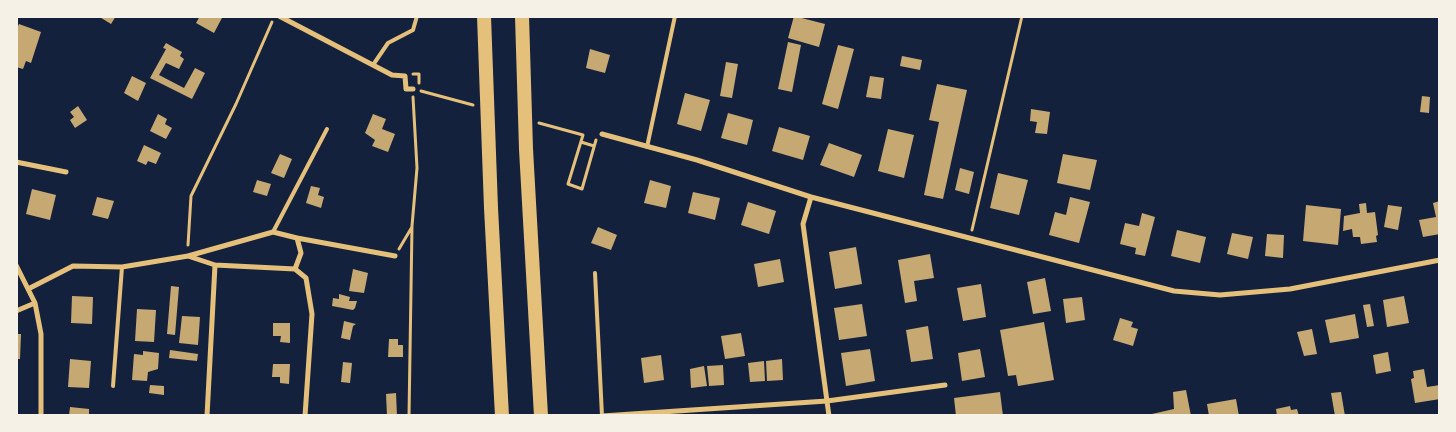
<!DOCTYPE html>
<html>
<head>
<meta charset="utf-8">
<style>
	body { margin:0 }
	#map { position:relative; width:1456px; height:432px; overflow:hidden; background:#14213d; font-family:Manrope,sans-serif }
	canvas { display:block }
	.frame { position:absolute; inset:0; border:18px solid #f6f1e7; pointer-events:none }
</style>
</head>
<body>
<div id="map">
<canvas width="1456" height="432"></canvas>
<div class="frame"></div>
</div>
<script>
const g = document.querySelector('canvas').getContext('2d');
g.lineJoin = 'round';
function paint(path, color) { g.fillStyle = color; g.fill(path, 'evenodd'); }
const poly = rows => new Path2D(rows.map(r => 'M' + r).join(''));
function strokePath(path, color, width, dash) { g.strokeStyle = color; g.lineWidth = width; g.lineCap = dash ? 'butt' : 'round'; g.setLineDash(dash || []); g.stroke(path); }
paint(poly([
	[98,16,116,16,111,24],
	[200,16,223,16,214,33,196,23],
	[794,16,825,24,819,47,788,38],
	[19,24,41,32,31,63,26,61,23,69,16,67,16,30],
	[788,42,801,45,792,92,778,89],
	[166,43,182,52,180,56,184,59,179,69,166,63,159,75,184,88,195,68,205,73,192,99,150,78,166,49,163,48],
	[838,45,854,49,838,109,822,104],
	[590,49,610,55,605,73,586,68],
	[902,56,922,60,920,70,900,66],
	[726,62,738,64,732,98,720,96],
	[132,76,146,83,138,101,124,93],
	[870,76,884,78,881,99,866,97],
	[937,84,967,90,943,199,924,195,939,122,929,120],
	[685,93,710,100,701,131,677,124],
	[1422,96,1430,97,1429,113,1420,112],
	[78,106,87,120,75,128,70,120,74,117,70,112],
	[1031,109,1050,112,1047,134,1035,133,1037,122,1030,121],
	[728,113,753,120,747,145,721,138],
	[158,114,167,119,165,124,172,128,166,139,150,131],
	[373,114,386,119,382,129,395,134,388,152,372,146,375,140,365,133],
	[779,127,810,136,803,160,772,151],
	[888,129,914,135,904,178,878,171],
	[829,143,862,155,854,177,820,165],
	[144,145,161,153,156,164,148,161,146,165,137,161],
	[280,154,292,159,284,178,271,173],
	[1063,154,1097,160,1090,190,1057,183],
	[960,168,974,172,969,194,955,190],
	[998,173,1028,180,1019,215,990,208],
	[257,180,271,184,267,196,253,192],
	[650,180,671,186,666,208,644,203],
	[311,186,320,188,318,195,324,197,321,208,306,203],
	[32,189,56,195,50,220,26,214],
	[693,192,720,198,715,220,688,213],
	[97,197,114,201,108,219,92,215],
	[1070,197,1090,202,1079,243,1049,235,1055,212,1066,215],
	[1440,201,1440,234,1423,237,1419,220,1436,217,1433,203],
	[748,202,776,211,769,234,741,225],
	[1366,203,1367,213,1375,212,1378,235,1376,236,1377,242,1361,244,1360,237,1353,237,1352,229,1343,231,1344,216,1360,213,1359,204],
	[1306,205,1341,209,1338,245,1303,241],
	[1388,205,1402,207,1398,230,1384,227],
	[1142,213,1155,217,1145,256,1135,254,1136,248,1120,244,1125,223,1139,226],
	[598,227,617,235,611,250,591,243],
	[1177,230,1206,237,1200,263,1171,256],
	[1232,233,1253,237,1248,259,1227,254],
	[1267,234,1284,235,1283,258,1265,256],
	[856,247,862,284,835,289,829,252],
	[930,254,934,278,914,281,917,301,905,303,898,260],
	[780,259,784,282,758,287,754,264],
	[353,269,368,273,364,293,349,291],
	[1045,278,1051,311,1033,314,1027,282],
	[981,284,986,317,963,321,957,288],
	[171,286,179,287,175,335,167,334],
	[339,294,350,297,349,301,357,301,355,308,353,310,332,306,333,298,339,299],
	[72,296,93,297,92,324,71,323],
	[1404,296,1409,323,1387,327,1383,300],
	[1082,297,1085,320,1066,323,1063,299],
	[862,304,867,336,839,340,834,308],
	[1370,304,1374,326,1367,327,1363,305],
	[137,309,156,310,154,342,135,341],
	[1355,314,1359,338,1330,343,1325,320],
	[182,316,200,317,198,345,179,343],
	[1120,318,1133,322,1131,327,1138,329,1133,346,1113,340],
	[344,321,356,324,353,326,350,340,341,338],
	[1044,322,1054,380,1018,386,1016,375,1008,376,1000,330],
	[273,323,290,323,290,343,280,342,281,336,273,336],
	[928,326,933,359,911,362,906,330],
	[1312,329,1317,354,1304,356,1297,332],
	[741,333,745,356,725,359,721,336],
	[16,334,21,334,20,359,16,359],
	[389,339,398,339,398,345,403,345,403,357,388,357],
	[870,349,875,381,846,386,841,353],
	[980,349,985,377,962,381,958,353],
	[170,350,198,354,197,361,169,358],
	[143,351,159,353,158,369,148,372,147,381,132,380,134,354,143,355],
	[1388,352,1391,371,1376,374,1373,355],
	[661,355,664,380,644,383,641,358],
	[70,359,91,361,89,388,68,387],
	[782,359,783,380,767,381,766,361],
	[764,361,765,381,750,382,748,363],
	[343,362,352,363,350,383,341,382],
	[273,364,290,364,289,384,280,383,280,377,272,377],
	[723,365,724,385,709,386,707,366],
	[704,366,707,386,691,388,690,369],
	[1424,369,1427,387,1440,385,1440,399,1415,403,1411,379,1414,378,1413,371],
	[150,385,164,386,164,395,149,393],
	[1186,390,1191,416,1143,416,1174,409,1173,392],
	[1000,392,1003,416,956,416,954,398],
	[1341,392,1345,416,1335,416,1331,393],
	[396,393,397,416,387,416,386,394],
	[1236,399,1239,416,1209,416,1207,404],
	[1290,406,1291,410,1297,409,1299,416,1277,416,1276,409],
	[70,407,89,409,89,416,69,416]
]), '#c6a872');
strokePath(poly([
	[413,74,419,74,419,83],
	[421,91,473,105],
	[539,123,583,135,568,184,582,189,596,140],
	[581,142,594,146],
	[972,230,1022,16],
	[188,245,191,196,236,104,272,22],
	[399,249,412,227],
	[409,416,412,226,417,168,413,97]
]), '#e5c07b', 3);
strokePath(poly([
	[373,65,388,43,413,30,417,16],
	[647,147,675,16],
	[273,232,327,129],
	[595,273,602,416],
	[113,386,122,267]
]), '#e5c07b', 4);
strokePath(poly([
	[279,16,392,75,405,76,406,89,413,89],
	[602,134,697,160,811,197,1174,291,1220,295,1290,289,1440,260],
	[16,162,66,172],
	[811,197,803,224,829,416],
	[297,238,395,256],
	[16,265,35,303,41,334,41,416],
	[295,269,306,278,312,314,305,416],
	[30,288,73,266,122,267,188,256,215,265,295,269,301,253,297,238,273,232,188,256],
	[16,311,35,303],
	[207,416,215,265],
	[602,416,827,401,945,385]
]), '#e5c07b', 5);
strokePath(poly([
	[484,16,491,208,502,416],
	[522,16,526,149,541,416]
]), '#e5c07b', 14);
</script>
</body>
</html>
